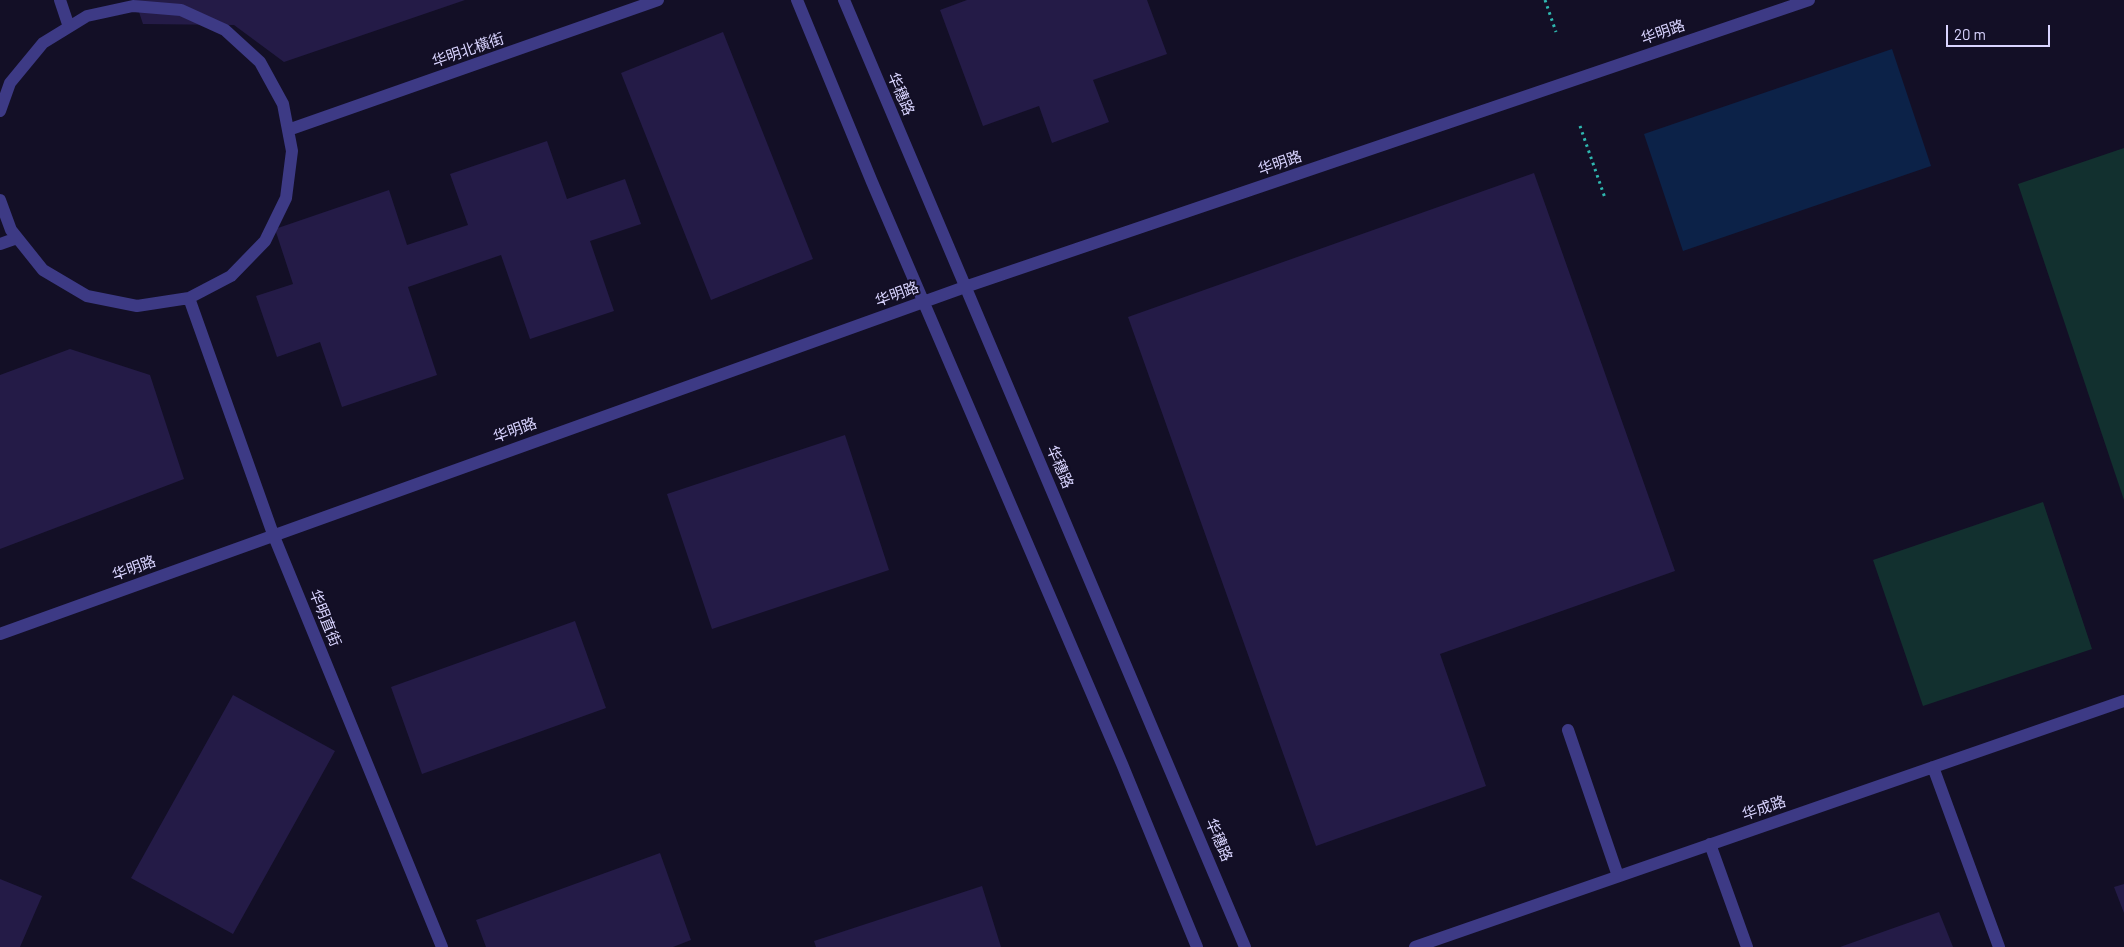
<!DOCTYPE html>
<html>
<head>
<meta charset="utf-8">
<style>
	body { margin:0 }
	#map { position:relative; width:2124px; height:947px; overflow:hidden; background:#130f26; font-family:Barlow,sans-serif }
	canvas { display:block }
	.scale { position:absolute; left:1946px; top:25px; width:104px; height:22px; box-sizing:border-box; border:2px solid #d9d4ff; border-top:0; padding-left:6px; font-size:15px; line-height:18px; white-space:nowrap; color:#d9d4ff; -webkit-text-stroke:4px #130f26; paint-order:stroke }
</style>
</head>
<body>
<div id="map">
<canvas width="2124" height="947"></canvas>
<div class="scale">20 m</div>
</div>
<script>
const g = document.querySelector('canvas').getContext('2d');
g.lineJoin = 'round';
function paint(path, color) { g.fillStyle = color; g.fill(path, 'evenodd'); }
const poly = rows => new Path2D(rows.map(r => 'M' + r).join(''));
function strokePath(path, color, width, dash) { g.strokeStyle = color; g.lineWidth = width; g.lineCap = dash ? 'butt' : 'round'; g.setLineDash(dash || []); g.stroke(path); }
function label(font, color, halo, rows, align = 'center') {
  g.font = font + ' Barlow,"Noto Sans SC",sans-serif'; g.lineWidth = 4; g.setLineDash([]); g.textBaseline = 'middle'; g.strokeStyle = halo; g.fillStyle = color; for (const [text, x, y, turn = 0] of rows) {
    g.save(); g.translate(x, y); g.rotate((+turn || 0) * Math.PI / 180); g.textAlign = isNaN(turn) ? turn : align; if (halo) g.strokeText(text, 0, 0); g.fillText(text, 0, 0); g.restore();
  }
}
paint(poly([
	[2124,148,2124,500,2018,184],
	[2043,502,2092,649,1923,706,1873,560]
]), '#12302f');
paint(poly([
	[1892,49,1931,166,1683,251,1644,134]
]), '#0c2248');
paint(poly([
	[135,0,465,0,284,62,234,25,143,24],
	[967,0,1147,0,1167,54,1093,80,1109,122,1052,143,1039,106,983,126,940,10],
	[723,32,813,259,711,300,621,73],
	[547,141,567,199,625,179,641,224,590,241,614,311,530,339,501,255,408,287,437,375,342,407,320,342,277,357,256,296,293,284,275,229,389,190,407,245,468,225,450,174],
	[1534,173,1675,571,1440,654,1486,786,1316,846,1128,317],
	[70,349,150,375,184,479,0,549,0,375],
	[845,435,889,570,712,629,667,494],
	[575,621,606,708,422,774,391,687],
	[233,695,335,751,233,934,131,878],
	[660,853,691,940,673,947,486,947,476,920],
	[0,879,42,896,20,947,0,947],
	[2124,884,2124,913,2114,887],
	[982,886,1001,947,816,947,814,941],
	[1939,912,1953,947,1840,947]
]), '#241b47');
strokePath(poly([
	[1545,0,1556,32],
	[1580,126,1605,198]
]), '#2fb8b0', 3, [2.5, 4]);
strokePath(poly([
	[60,0,69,27],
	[797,0,872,182,1122,764,1197,947],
	[844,0,1245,947],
	[0,111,10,83,43,43,87,16,133,6,181,10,225,30,260,62,283,104,292,151,286,198,265,241,231,276,189,298,137,306,87,296,43,270,11,230,0,200],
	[288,130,658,0],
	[0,244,17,238],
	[189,298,273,534,442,947],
	[0,634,965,287,1809,0],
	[1568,730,1618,876],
	[1933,767,1999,947],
	[1710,844,1747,947],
	[1415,947,2124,701]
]), '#3d3a85', 12);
label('15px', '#d9d4ff', '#130f26', [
	["华明路",1663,32,-19],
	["华明北橫街",468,50,-19],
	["华穗路",901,94,67],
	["华明路",1280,163,-19],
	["华明路",897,294,-20],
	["华明路",515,430,-20],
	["华穗路",1060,467,67],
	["华明路",134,568,-20],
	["华明直街",325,618,68],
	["华成路",1764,808,-19],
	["华穗路",1219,840,67]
]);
</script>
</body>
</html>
